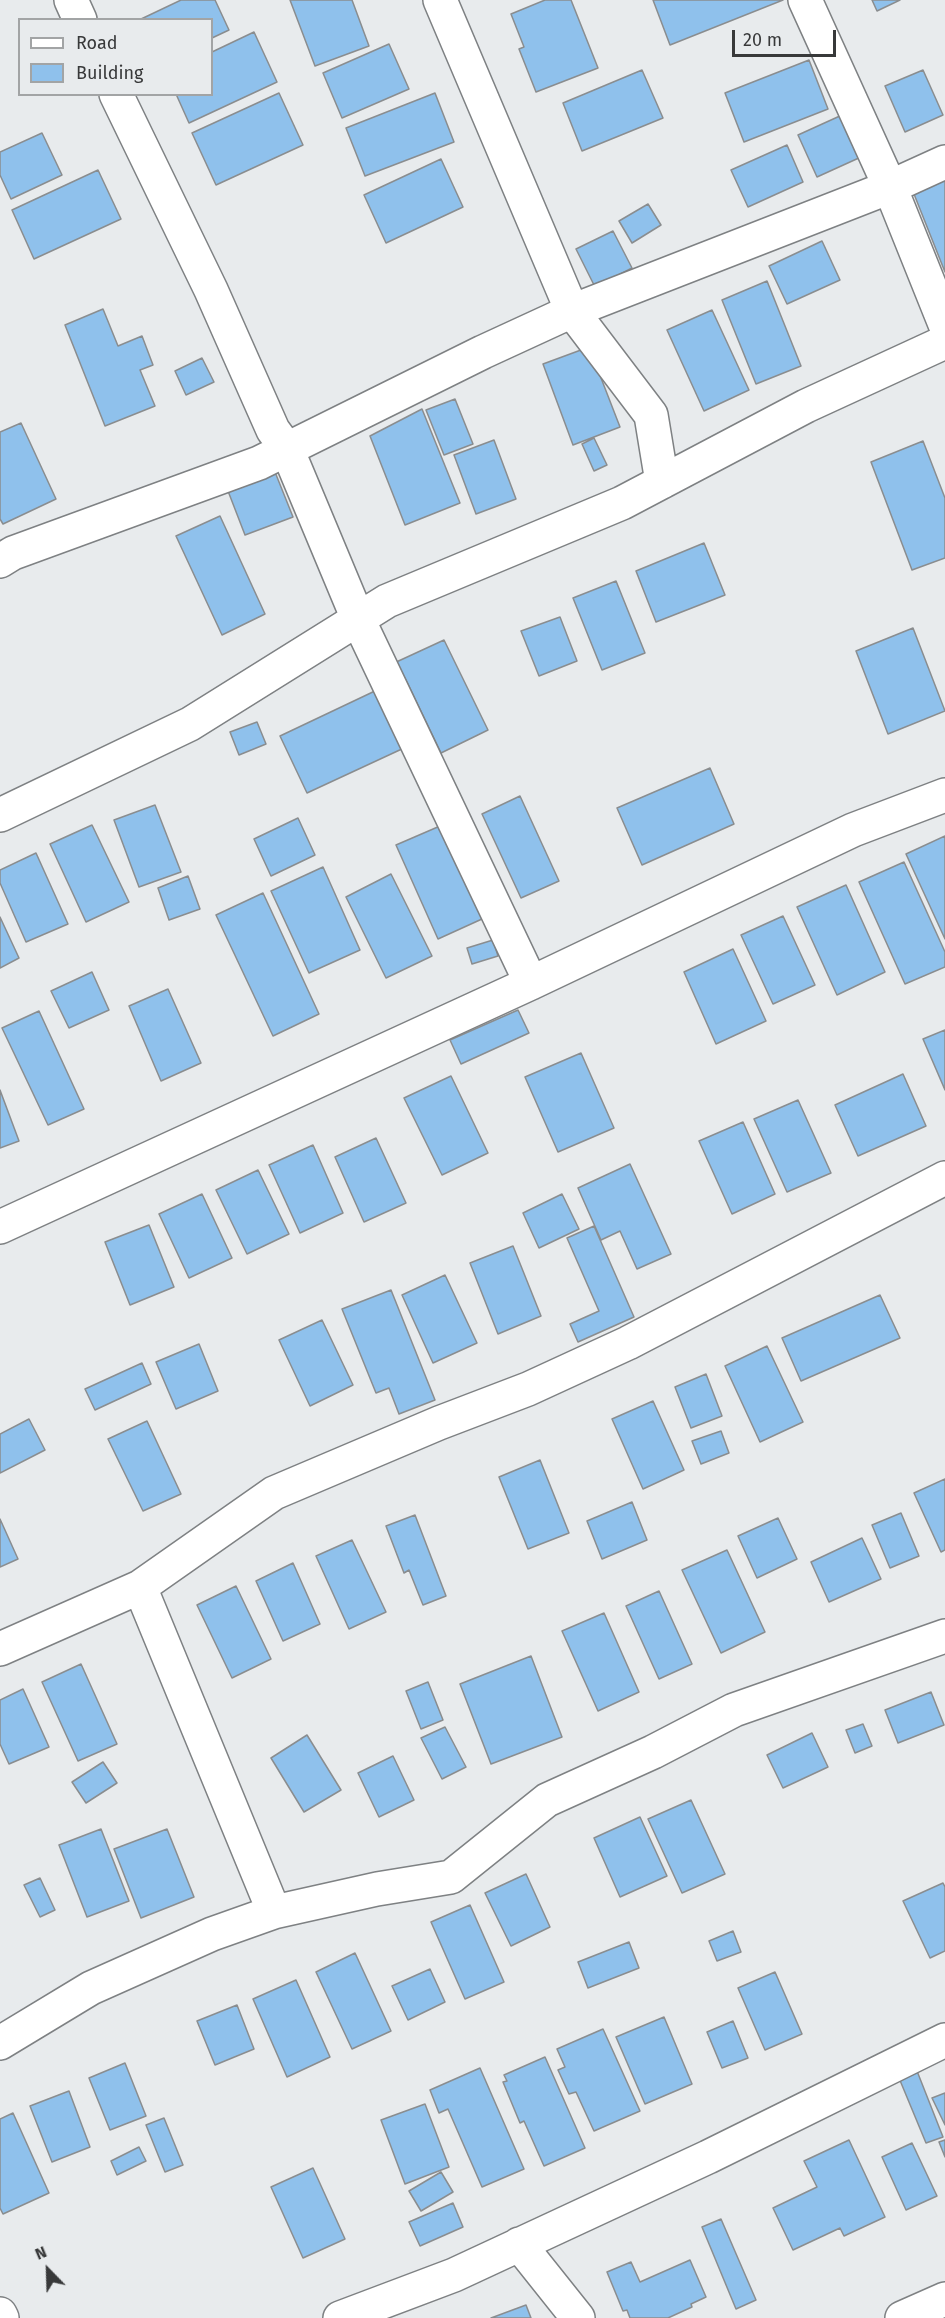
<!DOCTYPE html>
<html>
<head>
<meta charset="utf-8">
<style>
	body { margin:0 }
	#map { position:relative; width:945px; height:2318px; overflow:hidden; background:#e8ebed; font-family:"Fira Sans",sans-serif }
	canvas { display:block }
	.legend { position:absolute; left:18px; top:18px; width:195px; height:78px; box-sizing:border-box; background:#e8ebed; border:2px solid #a2a4a5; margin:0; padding:8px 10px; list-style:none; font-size:18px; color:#38393a }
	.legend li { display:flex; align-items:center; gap:12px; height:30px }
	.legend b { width:30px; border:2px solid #a2a4a5 }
	.north { position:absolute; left:18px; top:2240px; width:60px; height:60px; -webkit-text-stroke:4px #e8ebed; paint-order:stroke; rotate:337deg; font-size:16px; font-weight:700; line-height:24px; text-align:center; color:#38393a }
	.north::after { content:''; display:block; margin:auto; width:21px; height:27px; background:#38393a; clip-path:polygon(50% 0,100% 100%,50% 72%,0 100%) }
	.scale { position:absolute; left:732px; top:30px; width:104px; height:27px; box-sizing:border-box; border:3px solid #38393a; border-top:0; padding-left:8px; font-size:18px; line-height:21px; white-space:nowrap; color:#38393a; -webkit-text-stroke:4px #e8ebed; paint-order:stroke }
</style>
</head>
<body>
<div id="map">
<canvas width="945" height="2318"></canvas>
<ul class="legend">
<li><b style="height:8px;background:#fff"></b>Road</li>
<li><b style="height:16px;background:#8fc1ec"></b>Building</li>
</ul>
<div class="north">N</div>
<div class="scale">20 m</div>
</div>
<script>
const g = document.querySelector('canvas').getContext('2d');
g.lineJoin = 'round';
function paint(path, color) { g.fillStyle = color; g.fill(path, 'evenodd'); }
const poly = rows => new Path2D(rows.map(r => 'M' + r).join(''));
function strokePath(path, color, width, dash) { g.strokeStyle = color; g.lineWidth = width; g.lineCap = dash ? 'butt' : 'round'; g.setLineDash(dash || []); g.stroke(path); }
const building = poly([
	[181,0,215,0,229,30,212,38,212,20,139,20,181,0],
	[290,0,352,0,369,46,315,66,290,0],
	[545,0,571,0,598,68,536,92,519,49,524,47,511,14,545,0],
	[653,0,783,0,670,45,653,0],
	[872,0,900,0,877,11,872,0],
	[254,32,277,82,189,123,176,94,212,94,212,52,254,32],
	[389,44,409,89,342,118,323,73,389,44],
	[809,60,828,109,744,142,725,93,809,60],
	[642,70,663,118,582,151,563,103,642,70],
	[923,70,943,115,905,132,885,86,923,70],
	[279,93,303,145,216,185,192,133,279,93],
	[435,93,454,142,365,176,346,128,435,93],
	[842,115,861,157,817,177,798,135,842,115],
	[42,133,62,175,11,199,0,175,0,152,42,133],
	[787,145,803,182,748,207,731,170,787,145],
	[441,159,463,207,386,243,364,195,441,159],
	[98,170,121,219,34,259,12,210,98,170],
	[945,176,945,272,912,189,945,176],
	[648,204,661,225,632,243,619,221,648,204],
	[613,231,632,268,595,287,576,249,613,231],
	[822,241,840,280,787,304,769,266,822,241],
	[767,281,801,366,756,384,722,300,767,281],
	[103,309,118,346,142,336,153,365,140,370,155,406,105,426,65,325,103,309],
	[712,310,749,390,704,411,667,330,712,310],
	[589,347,620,427,573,445,543,364,589,347],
	[202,358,214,382,186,395,175,371,202,358],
	[455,399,473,444,444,455,426,410,455,399],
	[422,409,460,503,405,525,370,436,422,409],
	[21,423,56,499,3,524,0,519,0,432,21,423],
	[594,438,607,465,594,471,582,444,594,438],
	[494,440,516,499,476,514,454,455,494,440],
	[923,441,945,498,945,558,912,570,871,462,923,441],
	[275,472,293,517,245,535,228,491,275,472],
	[220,516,265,614,222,635,176,536,220,516],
	[704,543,725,595,656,622,636,571,704,543],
	[616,581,645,653,602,670,573,598,616,581],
	[560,617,577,661,539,676,521,631,560,617],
	[913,628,945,711,888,734,856,651,913,628],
	[444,640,488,730,441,753,405,678,400,680,392,664,444,640],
	[377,690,404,748,307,793,280,736,377,690],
	[257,722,266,744,239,755,230,732,257,722],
	[710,768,734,824,642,865,617,808,710,768],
	[520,796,559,881,521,898,482,814,520,796],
	[155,805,181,872,139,887,114,820,155,805],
	[298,818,315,855,271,876,254,839,298,818],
	[92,825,129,902,86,922,50,844,92,825],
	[440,826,482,919,438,939,396,845,440,826],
	[945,836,945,939,906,854,945,836],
	[36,853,68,924,26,942,0,883,0,870,36,853],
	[904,862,945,952,945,967,905,984,859,882,904,862],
	[323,867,360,950,309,973,271,891,323,867],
	[391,874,432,956,386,978,346,897,391,874],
	[188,876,200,909,169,920,158,888,188,876],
	[846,885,885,972,837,995,797,907,846,885],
	[263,893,319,1014,273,1036,216,915,263,893],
	[783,916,815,985,773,1004,741,935,783,916],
	[0,917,19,958,0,968,0,917],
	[493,940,498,956,472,964,467,948,493,940],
	[733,949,766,1021,716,1044,684,972,733,949],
	[92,972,109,1010,69,1028,51,991,92,972],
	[168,989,201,1063,161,1081,129,1006,168,989],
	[518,1010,529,1033,461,1064,450,1040,518,1010],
	[39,1011,84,1109,48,1125,2,1028,39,1011],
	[945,1030,945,1090,923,1039,945,1030],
	[581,1053,614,1128,558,1152,525,1077,581,1053],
	[903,1074,926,1126,858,1156,835,1105,903,1074],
	[451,1076,488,1153,442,1175,404,1098,451,1076],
	[0,1090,19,1141,0,1148,0,1090],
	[798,1100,831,1173,787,1192,754,1119,798,1100],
	[743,1122,775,1194,732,1214,699,1141,743,1122],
	[376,1138,406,1203,364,1222,335,1157,376,1138],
	[313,1145,343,1213,300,1233,269,1165,313,1145],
	[630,1164,671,1254,637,1269,620,1231,601,1240,578,1188,630,1164],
	[258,1170,289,1234,247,1254,216,1190,258,1170],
	[202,1194,232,1258,189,1278,159,1214,202,1194],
	[562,1194,579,1229,539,1248,523,1213,562,1194],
	[149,1225,174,1287,130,1305,105,1242,149,1225],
	[594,1226,634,1317,578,1342,570,1324,599,1311,567,1238,594,1226],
	[513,1246,541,1316,498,1334,470,1263,513,1246],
	[445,1275,477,1343,433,1363,402,1295,445,1275],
	[391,1290,435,1400,399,1414,389,1388,376,1393,342,1309,391,1290],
	[880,1295,900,1338,801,1381,782,1338,880,1295],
	[322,1320,353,1385,310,1406,279,1340,322,1320],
	[199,1344,218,1391,176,1409,156,1362,199,1344],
	[767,1346,803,1422,760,1442,725,1366,767,1346],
	[142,1363,151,1384,95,1410,85,1389,142,1363],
	[706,1374,722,1416,691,1428,675,1387,706,1374],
	[653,1401,684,1470,643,1489,612,1419,653,1401],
	[29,1419,45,1450,0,1473,0,1434,29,1419],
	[147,1421,181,1494,143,1511,108,1439,147,1421],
	[721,1431,729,1453,701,1464,692,1441,721,1431],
	[540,1460,569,1533,528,1549,499,1477,540,1460],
	[945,1479,945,1550,941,1552,914,1493,945,1479],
	[632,1502,647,1540,602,1559,587,1521,632,1502],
	[901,1513,919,1556,890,1568,872,1525,901,1513],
	[415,1515,446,1596,423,1605,409,1570,404,1573,386,1526,415,1515],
	[778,1518,797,1559,757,1578,738,1536,778,1518],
	[0,1519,18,1559,0,1567,0,1519],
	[862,1538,881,1579,829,1602,811,1562,862,1538],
	[352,1540,386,1612,349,1629,316,1556,352,1540],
	[727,1550,765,1632,721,1653,682,1570,727,1550],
	[293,1563,320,1624,283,1641,256,1581,293,1563],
	[236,1586,271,1659,232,1678,197,1605,236,1586],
	[659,1591,692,1664,659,1679,626,1606,659,1591],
	[604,1613,639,1692,598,1711,562,1631,604,1613],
	[531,1656,562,1737,491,1764,460,1684,531,1656],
	[81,1664,117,1744,78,1761,42,1682,81,1664],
	[428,1682,443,1720,421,1729,406,1691,428,1682],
	[23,1689,49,1747,9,1764,0,1744,0,1700,23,1689],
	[931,1692,944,1725,898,1743,885,1710,931,1692],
	[863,1724,872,1746,855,1753,846,1730,863,1724],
	[445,1727,466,1767,442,1779,421,1738,445,1727],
	[812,1733,828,1767,783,1788,767,1755,812,1733],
	[307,1735,341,1790,304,1812,271,1758,307,1735],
	[393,1756,414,1800,379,1817,358,1773,393,1756],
	[103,1762,117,1783,86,1803,72,1782,103,1762],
	[691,1800,725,1874,682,1893,648,1819,691,1800],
	[640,1817,667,1876,620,1897,594,1838,640,1817],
	[101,1829,129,1901,87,1917,59,1845,101,1829],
	[167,1829,194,1897,141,1918,114,1849,167,1829],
	[526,1874,550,1927,511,1946,485,1893,526,1874],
	[40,1878,55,1910,40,1917,24,1885,40,1878],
	[943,1883,945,1887,945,1951,930,1958,903,1901,943,1883],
	[470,1905,504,1982,465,1999,431,1922,470,1905],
	[733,1931,741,1952,717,1961,709,1941,733,1931],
	[629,1942,639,1968,588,1988,578,1962,629,1942],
	[355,1953,391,2031,352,2049,316,1972,355,1953],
	[430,1969,445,2002,408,2020,392,1986,430,1969],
	[775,1972,802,2034,765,2050,738,1988,775,1972],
	[296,1980,330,2057,287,2077,253,1999,296,1980],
	[237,2005,254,2049,215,2065,197,2021,237,2005],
	[664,2017,692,2084,645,2104,616,2037,664,2017],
	[733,2021,748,2058,722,2068,707,2032,733,2021],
	[603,2029,640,2111,594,2131,576,2092,569,2094,558,2070,565,2067,557,2049,603,2029],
	[545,2057,585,2148,544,2166,524,2121,520,2123,503,2082,507,2081,504,2075,545,2057],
	[125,2063,146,2116,110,2130,89,2078,125,2063],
	[480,2068,524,2169,482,2187,448,2109,439,2113,430,2090,480,2068],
	[917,2071,943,2137,926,2143,899,2078,917,2071],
	[69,2091,90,2147,52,2162,30,2106,69,2091],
	[945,2093,945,2125,932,2098,945,2093],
	[425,2104,449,2167,405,2184,381,2120,425,2104],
	[13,2113,49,2193,3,2214,0,2208,0,2119,13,2113],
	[164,2118,183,2165,165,2172,146,2125,164,2118],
	[849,2140,885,2217,844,2236,840,2228,793,2250,773,2208,817,2187,804,2161,849,2140],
	[945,2140,945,2157,939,2142,945,2140],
	[912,2143,937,2196,906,2210,882,2157,912,2143],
	[139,2147,146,2161,117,2175,111,2161,139,2147],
	[313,2168,345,2239,303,2258,271,2187,313,2168],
	[441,2172,453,2192,421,2211,409,2191,441,2172],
	[453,2203,463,2227,420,2246,409,2222,453,2203],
	[721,2219,756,2300,736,2309,702,2227,721,2219],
	[690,2260,706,2297,691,2304,692,2307,668,2318,630,2318,627,2310,623,2311,607,2272,631,2262,640,2282,690,2260],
	[526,2305,531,2318,491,2318,526,2305]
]);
paint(building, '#8fc1ec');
strokePath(building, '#8a8d8f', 1.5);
const minor = poly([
	[71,0,80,20],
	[440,0,572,311,651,415,662,482],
	[805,0,890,187,945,324],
	[116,94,211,290,273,430,287,449,358,619,531,983],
	[0,561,13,553,259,463,483,352,572,311,890,187,945,162],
	[0,815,190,724,387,601,622,503,806,406,945,342],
	[0,1227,531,983,853,830,945,795],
	[140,1587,274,1912],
	[0,1649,140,1587,274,1493,439,1423,528,1389,628,1343,945,1178],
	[0,2043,91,1988,212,1934,274,1912,377,1889,451,1877,547,1800,653,1752,734,1710,945,1636],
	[519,2244,578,2318],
	[0,2314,2,2318],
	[340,2318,454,2275,708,2157,945,2040],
	[902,2318,945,2299]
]);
strokePath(minor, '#7e8183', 36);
strokePath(minor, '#fff', 33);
</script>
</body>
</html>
